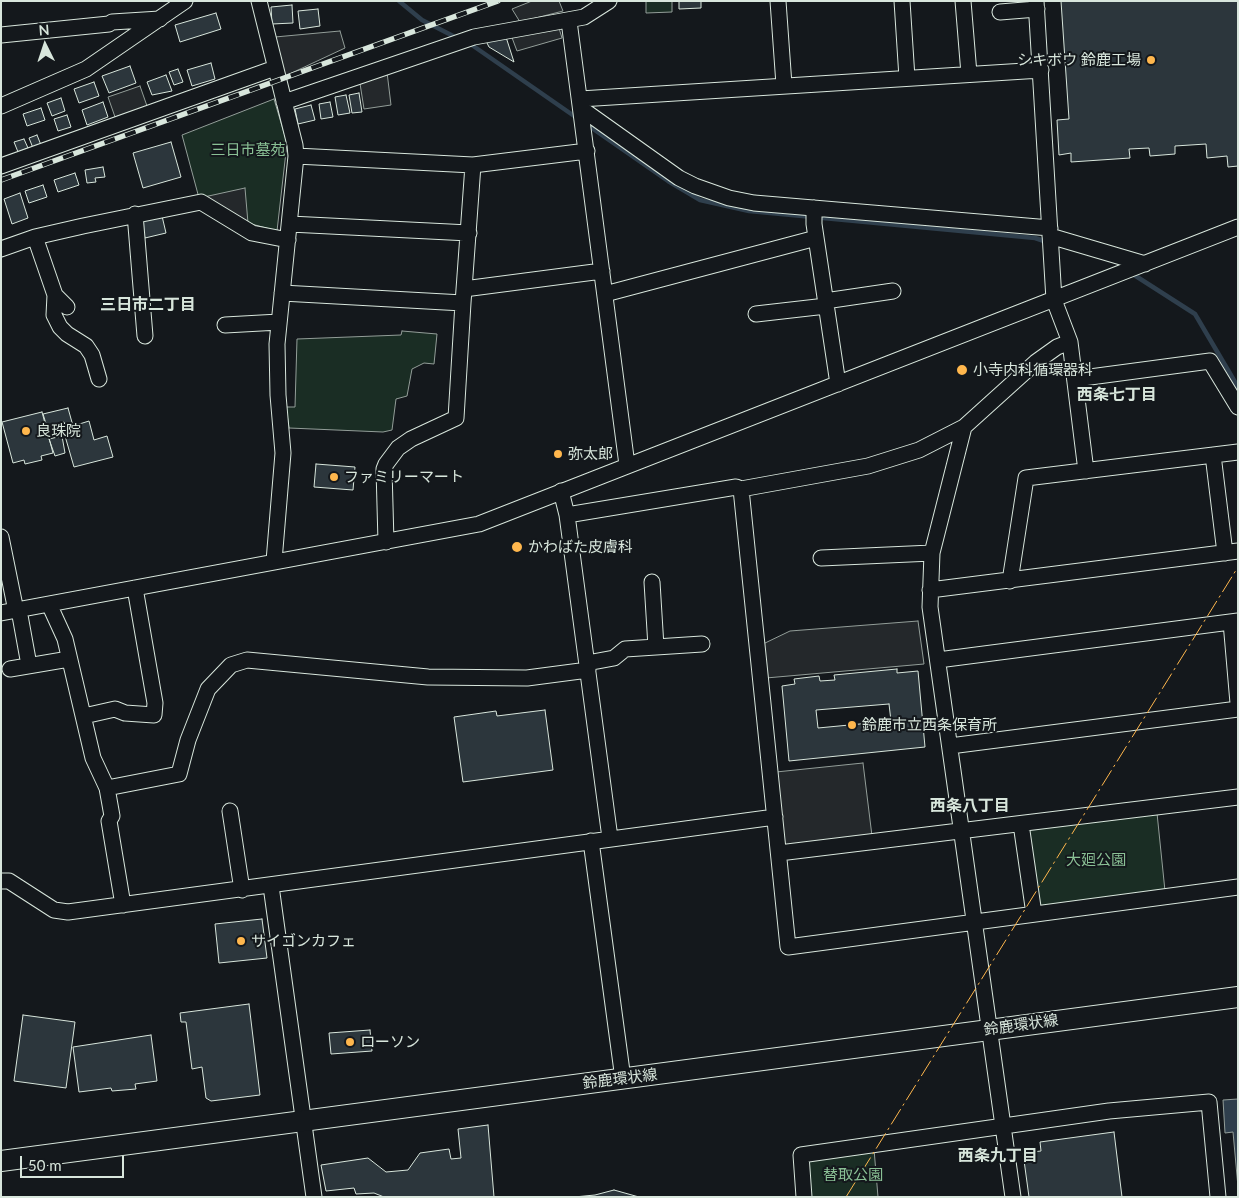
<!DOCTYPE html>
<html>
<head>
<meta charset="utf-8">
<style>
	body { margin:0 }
	#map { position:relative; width:1239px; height:1198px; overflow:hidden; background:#14181c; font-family:Lato,sans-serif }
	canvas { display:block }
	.frame { position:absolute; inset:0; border:2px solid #d8e6dc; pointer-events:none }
	.north { position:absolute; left:20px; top:20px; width:50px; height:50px; -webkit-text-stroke:4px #14181c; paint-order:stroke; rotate:356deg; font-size:14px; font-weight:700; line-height:20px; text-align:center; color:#d8e6dc }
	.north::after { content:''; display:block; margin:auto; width:18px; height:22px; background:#d8e6dc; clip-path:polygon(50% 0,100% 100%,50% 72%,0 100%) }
	.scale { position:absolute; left:20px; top:1156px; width:104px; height:22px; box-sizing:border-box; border:2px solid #d8e6dc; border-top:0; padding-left:6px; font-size:15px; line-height:18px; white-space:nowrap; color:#d8e6dc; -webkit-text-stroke:4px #14181c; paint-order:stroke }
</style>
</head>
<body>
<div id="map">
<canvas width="1239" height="1198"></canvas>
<div class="frame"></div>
<div class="north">N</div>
<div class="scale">50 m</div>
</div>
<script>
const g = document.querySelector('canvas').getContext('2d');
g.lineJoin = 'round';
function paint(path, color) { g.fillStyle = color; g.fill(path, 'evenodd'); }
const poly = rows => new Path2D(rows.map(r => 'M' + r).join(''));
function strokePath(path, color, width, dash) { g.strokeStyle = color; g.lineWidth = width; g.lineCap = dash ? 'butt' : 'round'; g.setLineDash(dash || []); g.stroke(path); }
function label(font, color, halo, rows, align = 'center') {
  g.font = font + ' Lato,"Noto Sans JP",sans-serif'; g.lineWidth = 4; g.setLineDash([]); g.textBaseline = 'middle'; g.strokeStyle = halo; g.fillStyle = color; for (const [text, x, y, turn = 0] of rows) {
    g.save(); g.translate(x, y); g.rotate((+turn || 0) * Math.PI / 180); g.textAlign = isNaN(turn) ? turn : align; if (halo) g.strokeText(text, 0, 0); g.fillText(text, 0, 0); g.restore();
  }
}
const green = poly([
	[646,1,672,1,672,12,646,13,646,1],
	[274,99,287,143,277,231,248,223,199,198,182,135,274,99],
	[402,331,437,334,434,364,424,363,412,369,407,396,396,399,392,430,383,432,289,428,286,407,295,407,297,339,401,335,402,331],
	[1157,813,1165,891,1041,907,1036,904,1026,833,1031,827,1157,813],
	[874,1149,878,1197,809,1197,807,1164,811,1158,874,1149]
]);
paint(green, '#1a2d24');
strokePath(green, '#939e99', 1);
const parking = poly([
	[532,1,559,1,563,11,520,22,512,9,532,1],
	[558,25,562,38,517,51,511,35,558,25],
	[340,31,345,48,283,77,275,37,340,31],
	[387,72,391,105,364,109,359,77,387,72],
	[140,86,147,106,115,117,108,97,140,86],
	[245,188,248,223,204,197,245,188],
	[918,621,924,664,766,678,763,644,790,631,918,621],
	[863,763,872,836,788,847,783,843,776,772,863,763]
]);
paint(parking, '#24282b');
strokePath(parking, '#939e99', 1);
const water = poly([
	[1238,1099,1238,1187,1233,1132,1225,1133,1223,1100,1238,1099]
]);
paint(water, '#2f3f4d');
strokePath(water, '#939e99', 1);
strokePath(poly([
	[399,1,422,20,457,38],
	[469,43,577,118],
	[586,124,668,181,700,200,749,211,1035,238,1047,242],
	[1131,273,1195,314,1238,387]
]), '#2f3f4d', 4.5);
const building = poly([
	[679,1,701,1,701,8,679,9,679,1],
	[1061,1,1238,1,1238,166,1228,167,1227,156,1207,158,1206,144,1175,146,1175,154,1150,156,1149,148,1129,149,1130,158,1071,162,1071,153,1059,155,1057,120,1069,119,1061,1],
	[292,5,293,23,272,24,271,7,292,5],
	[318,9,320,26,300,29,298,11,318,9],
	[216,13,221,29,180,42,175,25,216,13],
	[506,37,514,62,489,47,486,41,506,37],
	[211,63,215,79,192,86,187,70,211,63],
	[130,66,136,83,109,93,102,76,130,66],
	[178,69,183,82,174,85,169,72,178,69],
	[166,75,172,91,152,95,147,82,166,75],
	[94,82,99,96,79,103,74,89,94,82],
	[359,93,362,112,352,113,349,95,359,93],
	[346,95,350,113,338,115,335,97,346,95],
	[61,98,65,111,52,116,47,103,61,98],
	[103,102,108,117,87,125,82,110,103,102],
	[330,102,333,117,321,119,319,104,330,102],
	[311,105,315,120,298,124,295,109,311,105],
	[41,108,45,120,27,126,23,114,41,108],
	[67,115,71,127,58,131,54,119,67,115],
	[37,135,41,145,33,148,29,138,37,135],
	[24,139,28,148,18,152,14,142,24,139],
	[171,142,181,177,143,188,133,153,171,142],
	[103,167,105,177,95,178,96,182,87,183,85,170,103,167],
	[75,173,79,185,58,192,54,180,75,173],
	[43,185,47,197,29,203,25,191,43,185],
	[20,193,28,218,12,224,4,199,20,193],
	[162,216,166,233,145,238,141,221,162,216],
	[68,408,73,426,89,421,94,440,107,436,113,457,74,467,63,429,66,428,64,422,47,427,43,414,68,408],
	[42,412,53,453,41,456,42,460,25,464,24,460,13,463,2,422,42,412],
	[62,436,65,453,55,456,49,439,62,436],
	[316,464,355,467,353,490,314,487,316,464],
	[897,669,897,673,918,671,925,747,789,761,782,686,795,684,794,679,819,676,820,681,835,680,834,675,897,669],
	[889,704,891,721,818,728,816,710,889,704],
	[545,710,553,770,463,782,454,717,496,711,497,716,545,710],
	[262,919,267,958,219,963,215,924,262,919],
	[249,1004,260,1095,211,1101,206,1098,202,1067,192,1069,186,1022,181,1022,180,1013,249,1004],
	[23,1015,75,1022,66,1088,14,1081,23,1015],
	[370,1030,372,1051,331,1054,329,1033,370,1030],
	[151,1035,157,1081,135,1084,136,1089,112,1091,111,1088,79,1092,73,1047,151,1035],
	[488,1125,494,1197,384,1197,374,1193,356,1194,354,1188,326,1191,321,1165,368,1158,386,1172,408,1170,420,1153,449,1149,451,1159,461,1158,458,1129,488,1125],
	[1114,1132,1122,1197,1029,1197,1023,1153,1041,1151,1040,1142,1114,1132],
	[614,1190,639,1197,574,1197,595,1195,614,1190]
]);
paint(building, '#2c363c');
strokePath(building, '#d8e6dc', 1);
const minor = poly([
	[259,1,295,145,296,156,277,344,278,395,283,453,274,561],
	[778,1,784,85],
	[902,1,907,78],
	[963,1,969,74],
	[1036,1,1054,300,1070,342,1086,471],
	[1000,12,1037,9],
	[569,21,627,465],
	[1,35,109,24,112,22,160,19],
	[580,99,1041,70],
	[284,102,474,37,584,17,609,1],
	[1,106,86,69,185,1],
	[582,109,679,178,695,186,729,198,754,203,1050,228],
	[296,156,473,165,587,151],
	[1,166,275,68],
	[814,208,814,224,838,384],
	[135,214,145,336],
	[290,224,469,233],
	[1050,236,1145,264],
	[35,237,55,295,67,307],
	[1,249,35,237,83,226,201,202,252,233,288,240],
	[464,289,602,271],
	[282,293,463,303,473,165],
	[605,294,816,238],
	[55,295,54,315,60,327,67,334,86,346,92,355,99,379],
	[825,301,893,291],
	[756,314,826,306],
	[225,325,279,322],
	[1075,379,1210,361,1238,407],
	[964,427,932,553,930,607,1013,1197],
	[1213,455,1225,553],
	[741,489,788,947,1238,887],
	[561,491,567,515,610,838],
	[567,515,736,487,741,489,868,466,919,450,964,427,1036,362,1057,347,1070,342],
	[1,537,16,611],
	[386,542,384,469,386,464,398,448,411,439,456,418,463,303],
	[821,558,932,553],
	[1010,581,1026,478,1238,452],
	[930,590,1238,551],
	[49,604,65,639,93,758,107,788],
	[19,610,29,665],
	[1,613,479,524,1238,227],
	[1231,622,1238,703],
	[656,647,702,644],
	[938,660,1238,621],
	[587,663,614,658,625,649,656,647,652,582],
	[10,669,69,659],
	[84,716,115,709,125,713,154,715,155,703,135,588],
	[950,746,1238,709],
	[230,811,242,890],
	[1021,824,1034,914],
	[591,841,623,1079],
	[779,853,1238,797],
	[1,881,9,881,54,910,68,912,775,817],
	[271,886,314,1197],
	[123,905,109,821,112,816,107,788,179,774,188,740,208,689,231,665,247,660,428,677,527,678,588,670],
	[804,1197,801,1155,1109,1111,1209,1102,1218,1197]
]);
const major = poly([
	[1,1161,1238,997]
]);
strokePath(minor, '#d8e6dc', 17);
strokePath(major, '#d8e6dc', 22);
strokePath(minor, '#14181c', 15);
strokePath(major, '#14181c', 20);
const rail = poly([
	[1,180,498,1]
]);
strokePath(rail, '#d8e6dc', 5.5);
strokePath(rail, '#14181c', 4, [11]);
strokePath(poly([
	[846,1197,1238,567]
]), '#ffb74d', 1, [18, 4, 2.5, 4]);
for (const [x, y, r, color] of [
	[1151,60,5,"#ffb74d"],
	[962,370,6,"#ffb74d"],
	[26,431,5,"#ffb74d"],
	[558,454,5,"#ffb74d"],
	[334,477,5,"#ffb74d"],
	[517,547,6,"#ffb74d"],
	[852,725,5,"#ffb74d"],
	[241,941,5,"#ffb74d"],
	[350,1042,5,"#ffb74d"]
]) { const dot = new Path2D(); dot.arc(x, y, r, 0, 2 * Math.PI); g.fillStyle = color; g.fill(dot); strokePath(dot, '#14181c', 2); }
label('15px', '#d8e6dc', '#14181c', [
	["シキボウ 鈴鹿工場",1141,60,"right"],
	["小寺内科循環器科",973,370],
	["良珠院",36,431],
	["弥太郎",568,454],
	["ファミリーマート",344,477],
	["かわばた皮膚科",528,547],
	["鈴鹿市立西条保育所",862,725],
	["サイゴンカフェ",251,941],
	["ローソン",360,1042]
], 'left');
label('15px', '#8ac095', '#14181c', [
	["三日市墓苑",248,150],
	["大廻公園",1096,860],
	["替取公園",853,1175]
]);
label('15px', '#d8e6dc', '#14181c', [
	["鈴鹿環状線",1021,1025,-8],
	["鈴鹿環状線",620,1079,-7]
]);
label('bold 16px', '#d8e6dc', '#14181c', [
	["三日市二丁目",148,305],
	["西条七丁目",1117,395],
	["西条八丁目",970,806],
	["西条九丁目",998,1156]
]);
</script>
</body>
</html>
